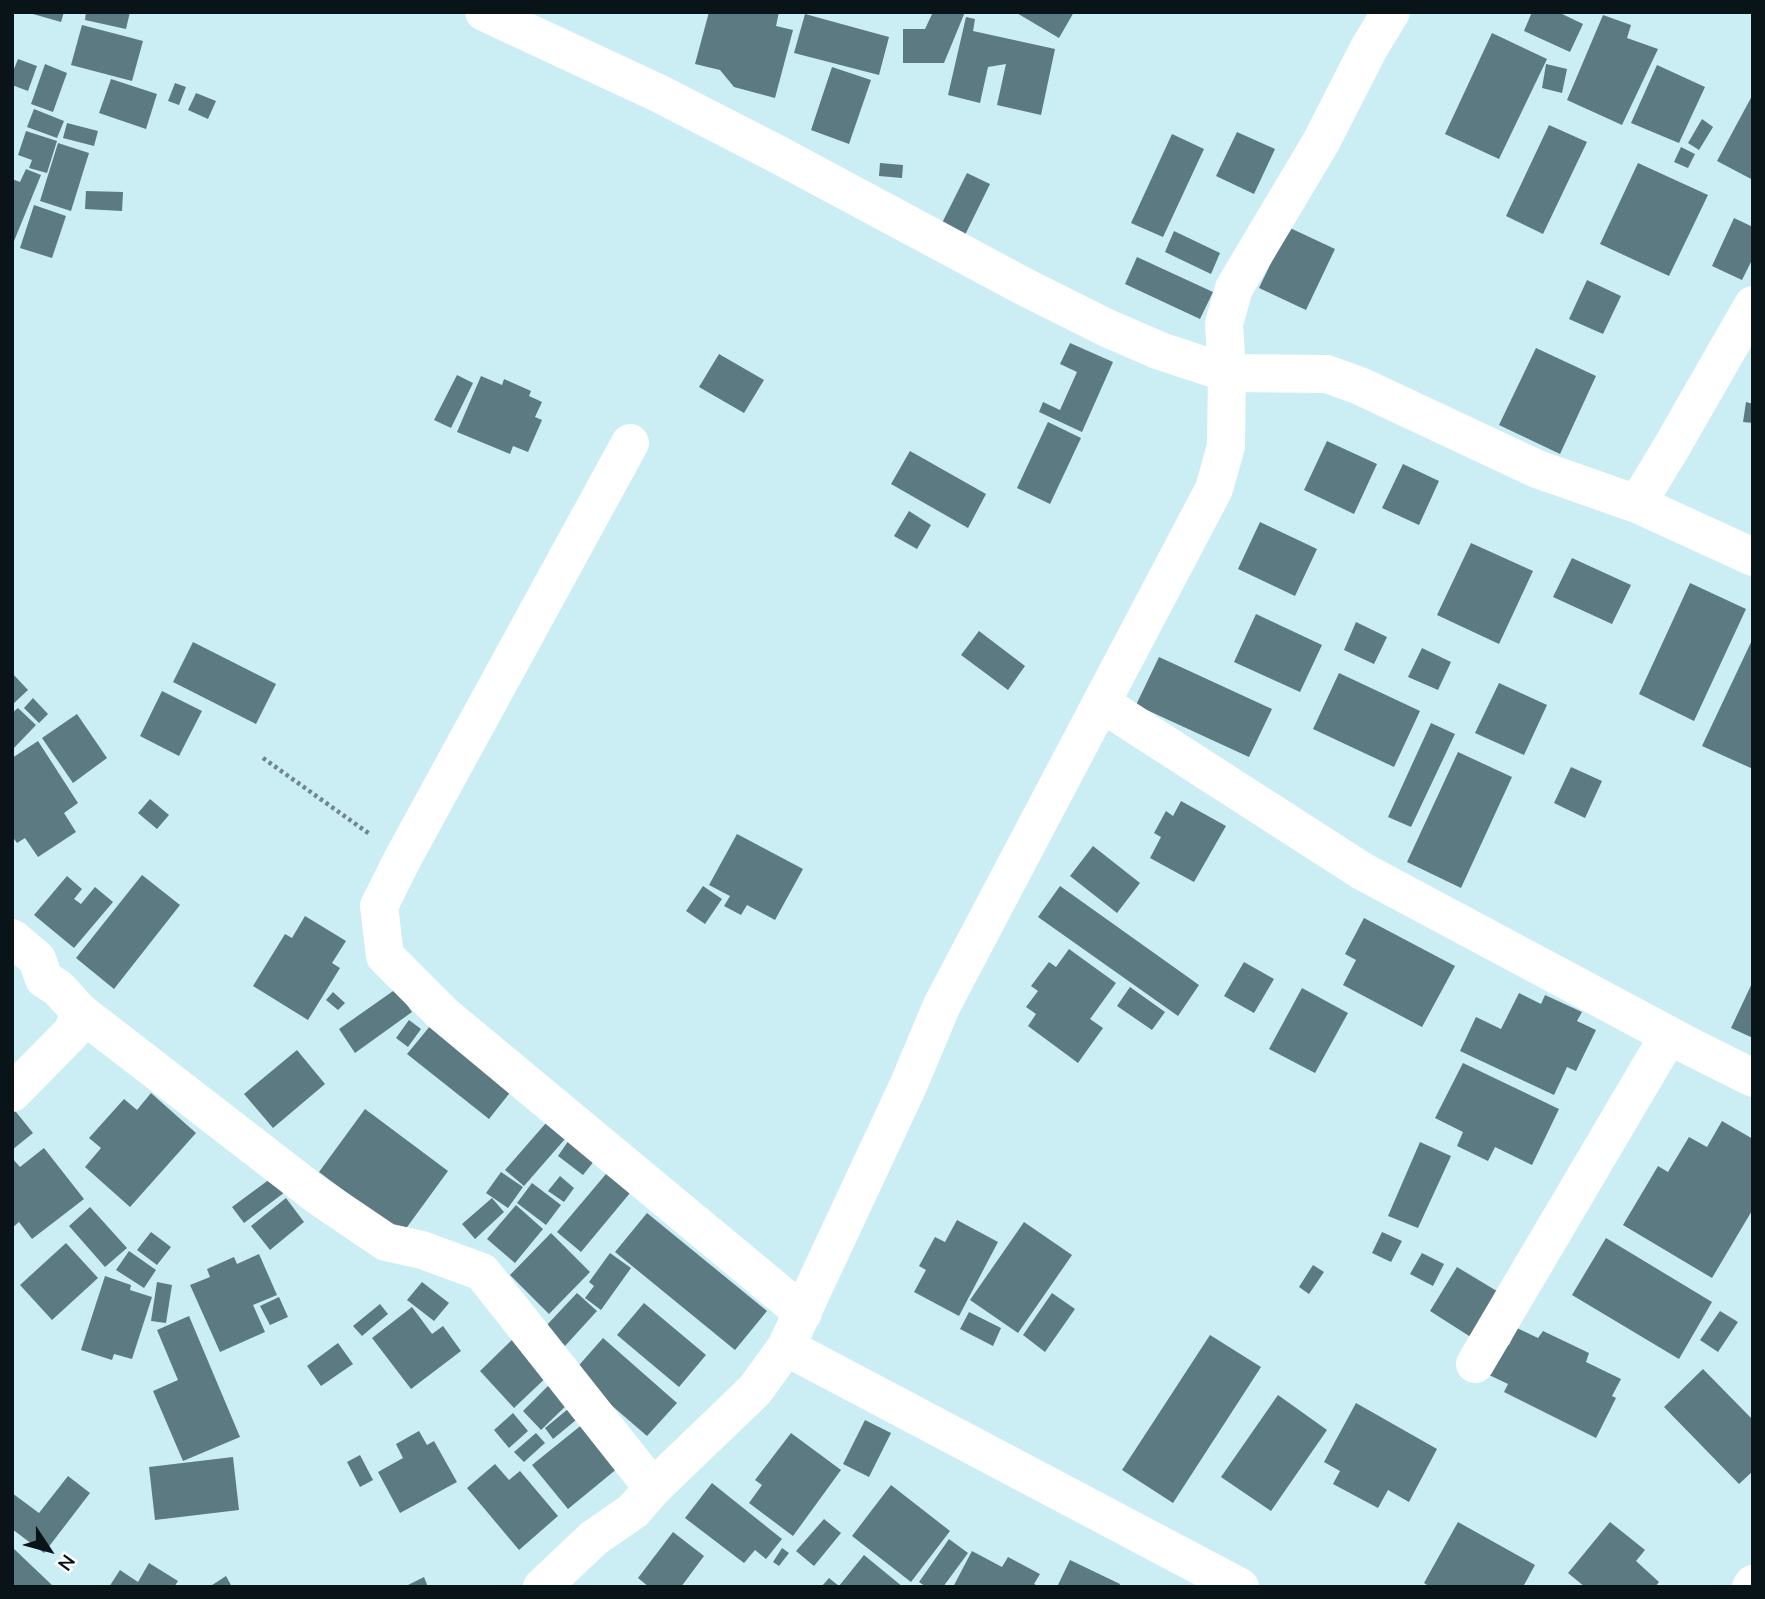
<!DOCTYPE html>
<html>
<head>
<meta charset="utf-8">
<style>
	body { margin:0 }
	#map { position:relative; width:1765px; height:1599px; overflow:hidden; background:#cbedf4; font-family:"Nunito Sans",sans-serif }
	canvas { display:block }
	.frame { position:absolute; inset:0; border:14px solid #081417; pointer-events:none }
	.north { position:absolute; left:14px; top:1515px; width:70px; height:70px; -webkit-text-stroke:5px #fff; paint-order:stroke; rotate:126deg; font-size:19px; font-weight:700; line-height:28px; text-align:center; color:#081417 }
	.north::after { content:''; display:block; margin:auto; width:24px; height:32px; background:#081417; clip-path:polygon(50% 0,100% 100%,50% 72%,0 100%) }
</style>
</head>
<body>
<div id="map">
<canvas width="1765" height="1599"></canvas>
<div class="frame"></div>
<div class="north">N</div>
</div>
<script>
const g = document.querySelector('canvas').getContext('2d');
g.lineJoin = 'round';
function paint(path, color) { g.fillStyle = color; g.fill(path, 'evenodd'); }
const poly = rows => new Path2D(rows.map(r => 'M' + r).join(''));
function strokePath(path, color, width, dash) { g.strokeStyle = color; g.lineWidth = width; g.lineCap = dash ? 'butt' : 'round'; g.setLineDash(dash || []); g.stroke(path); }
paint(poly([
	[26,12,64,12,61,22],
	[86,12,130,12,126,29,85,20],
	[709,12,779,12,776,26,793,30,775,98,734,87,720,70,695,64],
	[933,12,965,12,944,63,903,63,903,29,925,29],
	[1015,12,1074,12,1059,38],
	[1532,12,1558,12,1583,24,1570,52,1524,31],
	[805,14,889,37,879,75,794,53],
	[1603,15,1631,25,1627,38,1658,49,1622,125,1567,100],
	[966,17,975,19,973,31,1055,49,1041,115,997,105,1006,64,988,67,980,103,948,95],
	[82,25,143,41,132,81,71,65],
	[1492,33,1547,59,1499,159,1445,134],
	[18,59,37,66,28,91,12,85,12,74],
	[45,64,67,73,53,112,31,104],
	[1546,64,1567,69,1562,93,1542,88],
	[1657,65,1705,87,1679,143,1631,123],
	[832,67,871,80,849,144,811,130],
	[111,79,157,94,146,129,99,113],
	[175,83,186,87,179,105,168,101],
	[196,93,216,101,208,119,188,110],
	[1753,94,1753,180,1717,161],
	[34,109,64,121,57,138,27,127],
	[1702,119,1713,127,1699,150,1688,143],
	[67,123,98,131,94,146,63,138],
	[1549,125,1587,142,1543,234,1506,216],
	[26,131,57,141,47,173,29,168,32,160,18,155],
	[1237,132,1275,149,1254,194,1216,176],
	[1172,134,1204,149,1163,237,1131,223],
	[58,143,89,153,71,211,40,201],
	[1681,147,1695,154,1688,168,1674,162],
	[880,163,903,165,902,178,879,176],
	[1638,163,1708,195,1669,276,1600,244],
	[26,169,41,175,12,246,12,179,20,182],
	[967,173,990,184,965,235,942,223],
	[86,191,123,192,122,211,85,209],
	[34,205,66,216,52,258,20,248],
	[1734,218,1753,227,1753,258,1742,280,1712,266],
	[1288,227,1335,249,1306,310,1259,288],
	[1174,231,1220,253,1211,274,1165,252],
	[1137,257,1213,292,1200,319,1125,284],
	[1587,280,1621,296,1603,334,1569,319],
	[1070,343,1113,362,1082,432,1039,412,1043,402,1060,410,1077,372,1060,364],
	[1536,348,1596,376,1560,454,1499,425],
	[719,354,764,380,744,413,699,387],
	[457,375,473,383,451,428,434,420],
	[481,376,502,385,504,379,531,391,529,396,542,402,535,417,542,420,528,452,513,446,510,454,457,432],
	[1746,402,1753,404,1753,423,1743,422],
	[1048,422,1081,438,1050,504,1017,488],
	[1327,441,1377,464,1354,514,1304,490],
	[910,451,986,494,968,528,891,484],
	[1403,464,1439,481,1419,525,1382,508],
	[909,511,931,525,917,549,894,536],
	[1260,522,1317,549,1295,596,1238,569],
	[1471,543,1533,571,1499,644,1437,615],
	[1572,558,1631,585,1612,624,1553,597],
	[1690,583,1746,609,1694,721,1639,694],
	[1256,614,1322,645,1300,692,1234,662],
	[1356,622,1387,637,1374,664,1344,650],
	[979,631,1025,666,1008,690,961,655],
	[1753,638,1753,769,1702,746],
	[193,642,276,684,256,724,173,682],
	[1422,648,1451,662,1438,690,1408,677],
	[1159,657,1272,709,1249,757,1136,705],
	[12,673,28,690,12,705],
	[1339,673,1420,711,1394,767,1313,729],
	[1499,683,1547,705,1524,755,1475,733],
	[162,691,202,711,179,756,140,736],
	[33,698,48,714,39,723,24,708],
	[18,708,36,725,14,748,12,746,12,713],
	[77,714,107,758,73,783,42,738],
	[1431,723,1455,734,1411,827,1388,817],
	[38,741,78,803,64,813,76,832,38,857,25,838,17,843,12,836,12,758],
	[1458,752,1512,777,1461,888,1407,862],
	[1571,767,1602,781,1585,818,1554,803],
	[150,799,169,815,157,829,138,813],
	[1181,801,1226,826,1194,882,1150,858,1161,837,1154,833,1166,811,1173,816],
	[737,834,803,869,775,920,747,905,741,915,724,906,730,896,709,885],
	[1093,846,1140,883,1117,913,1070,876],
	[142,875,180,905,114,989,76,958],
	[67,876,82,889,74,899,81,904,95,887,113,902,74,948,34,915],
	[703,886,722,899,705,924,686,911],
	[1060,886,1199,985,1178,1016,1038,917],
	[305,916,346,941,332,963,340,968,308,1020,253,986,285,934,292,938],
	[1364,918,1455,966,1422,1027,1343,985,1356,960,1345,954],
	[1069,949,1116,983,1090,1019,1103,1028,1078,1063,1028,1026,1036,1014,1026,1007,1038,991,1031,986,1049,962,1056,967],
	[1244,962,1274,979,1254,1013,1224,996],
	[1753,981,1753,1038,1731,1028],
	[1130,987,1165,1012,1152,1030,1117,1006],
	[1302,988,1348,1013,1315,1073,1269,1049],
	[396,989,412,1012,355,1053,339,1029],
	[333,992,345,1003,338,1010,326,1000],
	[1519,993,1541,1004,1545,995,1582,1012,1577,1021,1596,1030,1576,1071,1567,1067,1554,1095,1460,1051,1476,1017,1501,1029],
	[409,1020,421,1029,408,1047,396,1038],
	[435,1020,516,1085,489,1119,407,1054],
	[297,1050,325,1084,273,1128,244,1094],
	[1463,1063,1559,1109,1532,1165,1495,1147,1488,1161,1457,1146,1463,1132,1435,1118],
	[151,1093,196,1133,130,1207,85,1167,101,1148,89,1138,124,1099,137,1110],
	[12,1107,33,1133,12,1150],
	[365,1109,448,1171,402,1234,319,1172],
	[1722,1121,1753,1139,1753,1209,1712,1278,1623,1225,1658,1166,1668,1172,1689,1137,1707,1147],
	[546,1123,565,1139,524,1186,505,1170],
	[569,1140,595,1160,583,1175,558,1156],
	[1420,1142,1451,1156,1418,1228,1388,1216],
	[44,1148,84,1199,32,1239,19,1222,12,1228,12,1158,20,1167],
	[501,1172,523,1187,508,1208,486,1193],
	[606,1174,630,1193,581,1252,557,1232],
	[274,1176,285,1192,244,1223,232,1207],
	[560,1176,574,1188,564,1202,548,1191],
	[532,1183,561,1205,546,1225,517,1203],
	[286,1198,304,1222,270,1250,251,1226],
	[492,1198,504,1212,475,1239,462,1224],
	[516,1205,543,1229,515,1263,487,1239],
	[90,1207,127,1248,105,1267,69,1226],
	[647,1213,767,1311,735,1350,615,1252],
	[957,1220,998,1242,959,1316,914,1292,926,1270,919,1266,935,1237,945,1242],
	[1024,1222,1072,1255,1018,1333,970,1300],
	[151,1232,171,1247,157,1265,137,1250],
	[1382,1232,1402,1241,1391,1262,1372,1253],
	[551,1233,590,1272,549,1314,510,1275],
	[1606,1238,1712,1302,1679,1359,1572,1295],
	[66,1243,98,1278,52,1320,20,1285],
	[129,1251,156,1270,144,1288,116,1270],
	[610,1253,631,1268,601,1310,585,1298,594,1286,589,1282],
	[1422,1253,1444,1264,1433,1286,1410,1274],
	[259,1254,277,1295,253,1305,265,1332,220,1352,190,1285,210,1277,207,1269,234,1257,237,1264],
	[1313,1265,1324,1272,1309,1294,1299,1287],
	[1457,1267,1505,1296,1477,1341,1430,1311],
	[105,1276,131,1285,130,1290,152,1297,132,1359,114,1354,112,1360,81,1350],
	[157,1282,172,1285,166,1323,151,1321],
	[422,1282,449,1303,434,1321,407,1300],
	[577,1293,597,1311,565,1346,545,1327],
	[1052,1293,1075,1309,1045,1352,1023,1335],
	[279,1297,288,1317,270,1325,260,1306],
	[644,1303,706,1355,679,1387,617,1335],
	[380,1304,388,1314,362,1336,353,1326],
	[412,1307,432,1334,443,1326,461,1351,411,1389,372,1338],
	[1720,1311,1738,1322,1718,1352,1700,1340],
	[969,1312,1001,1328,993,1346,960,1329],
	[189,1316,240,1437,183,1461,153,1391,178,1380,157,1330],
	[1517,1328,1538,1338,1543,1331,1589,1353,1586,1362,1621,1379,1612,1396,1616,1398,1596,1438,1504,1392,1508,1384,1489,1375,1504,1343,1509,1345],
	[518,1334,553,1371,514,1408,480,1371],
	[1210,1335,1261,1367,1173,1503,1122,1470],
	[603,1338,677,1403,647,1436,573,1372],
	[338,1343,353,1364,321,1386,307,1366],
	[1703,1369,1753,1420,1753,1471,1739,1484,1664,1407],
	[556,1378,575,1397,541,1430,523,1411],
	[1278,1395,1327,1430,1271,1511,1221,1477],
	[1356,1403,1437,1449,1409,1502,1388,1490,1378,1508,1333,1484,1340,1471,1324,1462],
	[568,1409,576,1420,553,1439,545,1428],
	[513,1413,528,1431,509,1448,494,1430],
	[589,1419,624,1463,568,1509,532,1465],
	[865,1420,891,1433,869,1477,843,1464],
	[419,1431,427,1445,434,1441,457,1482,400,1513,378,1472,403,1458,396,1444],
	[536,1433,545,1443,524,1462,514,1452],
	[791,1433,841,1470,793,1536,749,1503,762,1485,755,1480],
	[360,1455,373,1480,360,1487,347,1462],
	[233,1457,239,1510,155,1520,149,1467],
	[495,1464,509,1480,520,1471,558,1516,519,1550,467,1488],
	[68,1476,90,1493,44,1553,12,1529,12,1493,39,1513],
	[712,1483,782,1539,766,1559,755,1550,744,1563,685,1518],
	[891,1485,950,1531,911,1582,852,1536],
	[824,1519,841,1533,814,1566,796,1551],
	[1458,1522,1535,1565,1523,1587,1430,1587,1424,1583],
	[1610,1522,1645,1550,1636,1561,1659,1582,1655,1587,1585,1587,1568,1573],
	[673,1532,704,1556,681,1587,649,1587,638,1578],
	[949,1539,968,1553,943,1587,926,1587,919,1582],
	[12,1547,54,1587,12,1587],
	[782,1548,789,1553,779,1566,773,1562],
	[972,1551,1002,1567,1008,1557,1040,1574,1034,1584,1040,1587,953,1587],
	[864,1555,903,1587,821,1587,829,1578,839,1586],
	[1070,1560,1120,1584,1119,1587,1057,1587],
	[149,1563,178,1581,174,1587,109,1587,120,1570,138,1582],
	[226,1576,232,1587,209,1587],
	[424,1577,428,1587,404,1587]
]), '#5c7a81');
strokePath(poly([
	[263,758,371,835]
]), '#6f878c', 4.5, [3.5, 3.5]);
strokePath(poly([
	[484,12,658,93,777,154,1023,286,1107,328,1160,351,1227,373,1327,374,1360,386,1537,469,1637,504,1753,557],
	[630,443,403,858,379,906,385,956,443,1014,803,1313],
	[1637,504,1671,448,1753,305],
	[1101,703,1362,871,1691,1047,1753,1078],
	[12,938,37,959,44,979,58,988,80,1012,72,1032,12,1093],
	[80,1012,318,1196,386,1242,422,1250,482,1272,653,1488],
	[786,1347,1240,1587],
	[1475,1364,1669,1035],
	[542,1587,594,1538,633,1511,653,1488,755,1390,786,1347,908,1086,942,1005,1214,489,1226,446,1227,373,1224,324,1234,288,1321,142,1369,48,1391,12],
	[1751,1587,1753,1584]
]), '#fff', 38);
</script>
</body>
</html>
